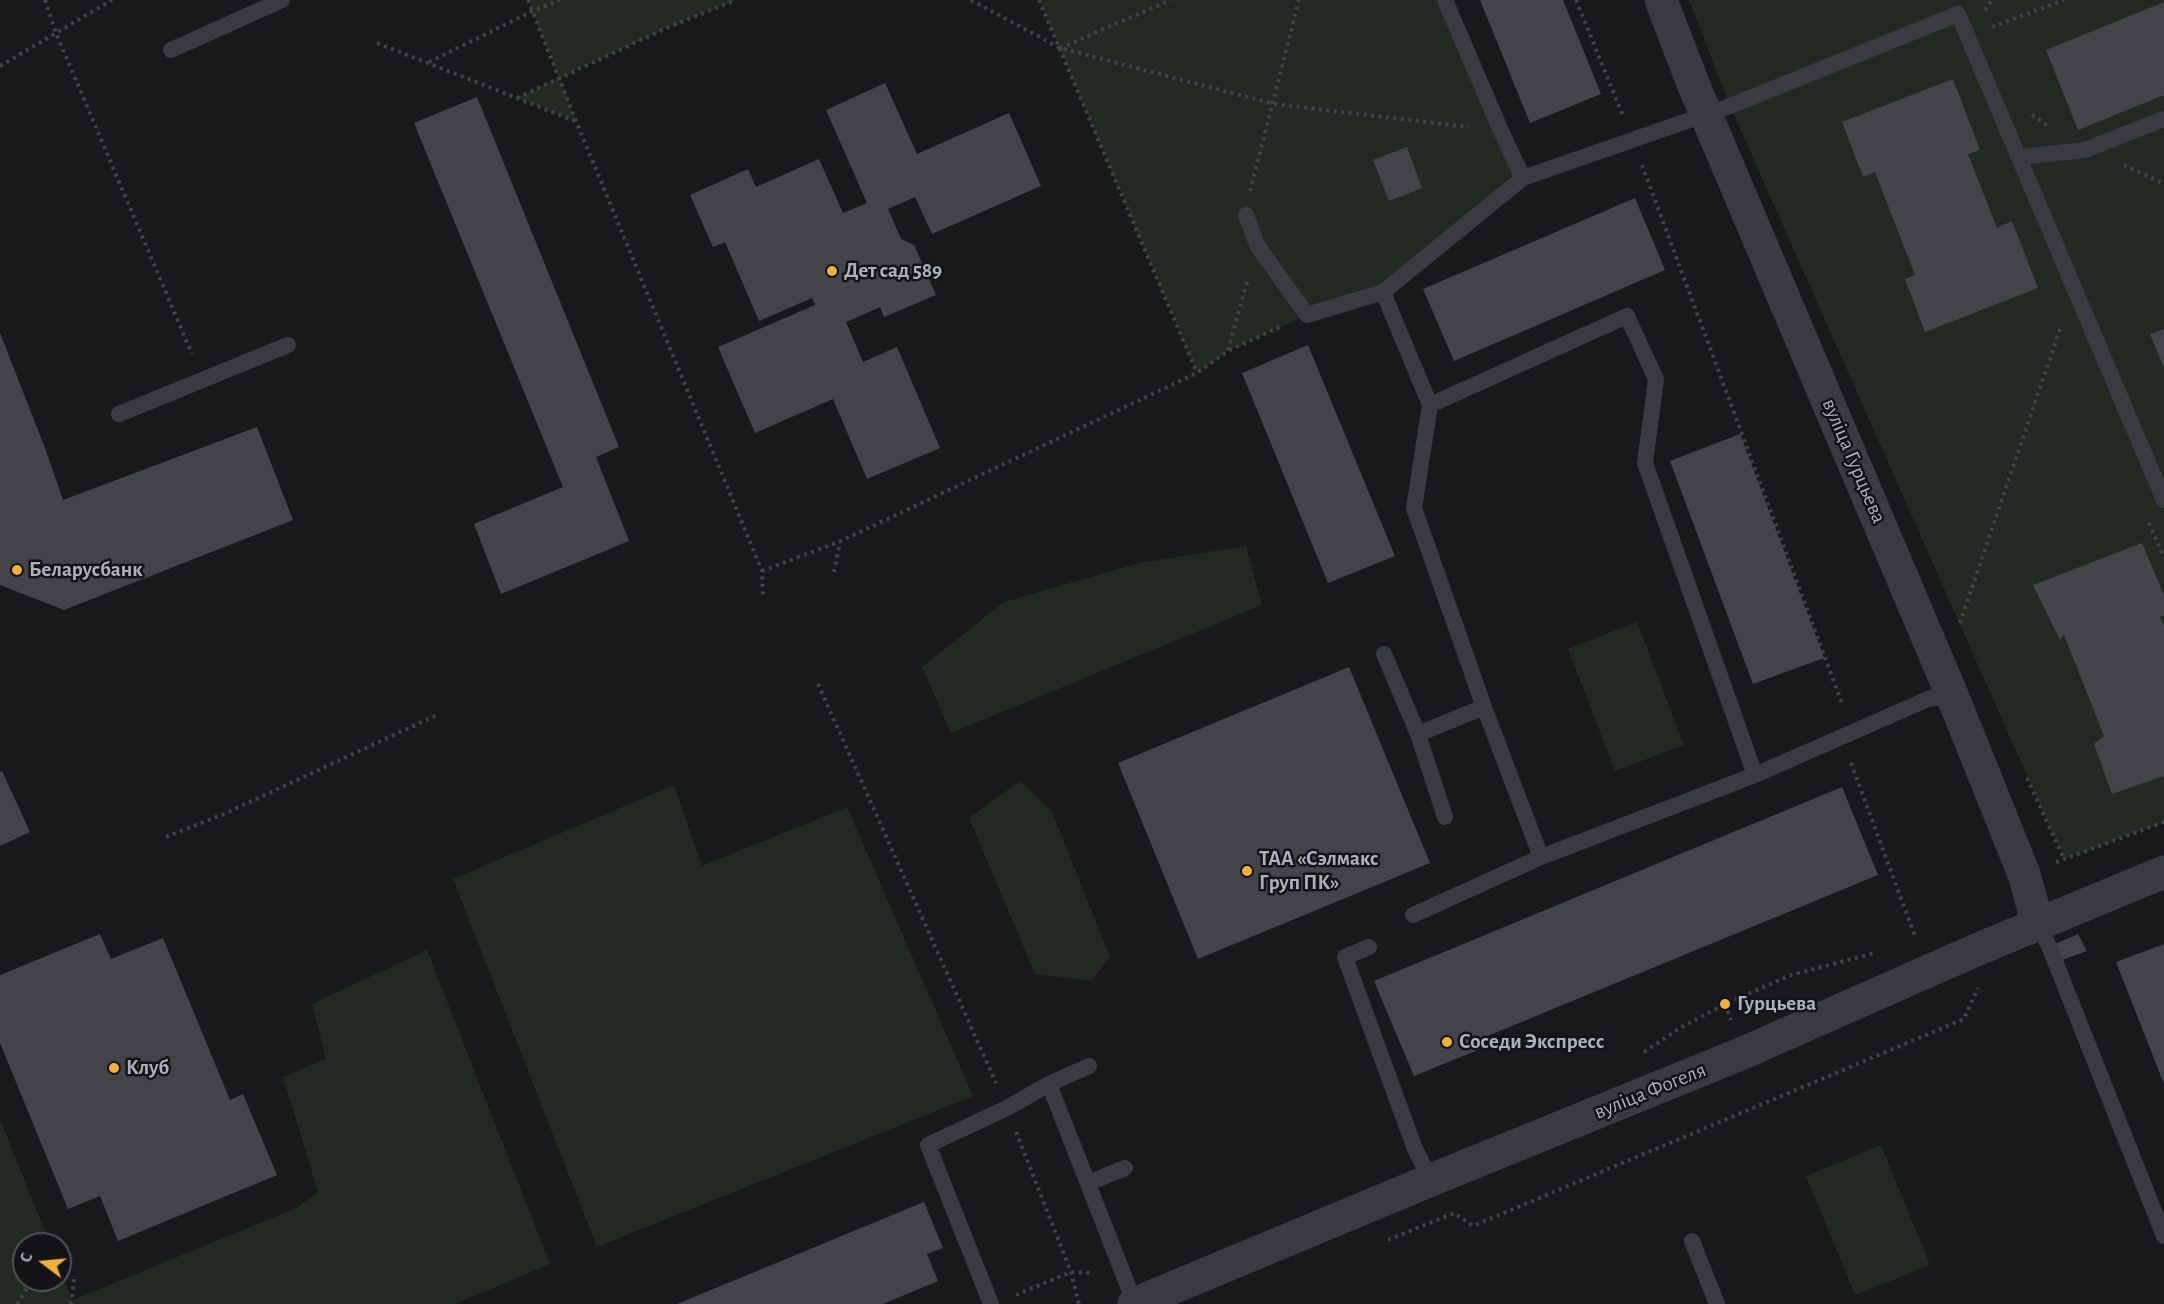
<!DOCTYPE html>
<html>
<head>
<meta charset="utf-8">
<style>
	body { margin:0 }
	#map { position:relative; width:2164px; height:1304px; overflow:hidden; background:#19191b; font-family:"Alegreya Sans",sans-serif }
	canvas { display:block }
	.north { position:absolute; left:12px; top:1232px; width:60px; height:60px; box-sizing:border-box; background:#141416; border:2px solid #515258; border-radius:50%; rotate:286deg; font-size:16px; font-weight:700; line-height:24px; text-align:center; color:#acb0ba }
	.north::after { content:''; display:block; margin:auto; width:21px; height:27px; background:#eeb13e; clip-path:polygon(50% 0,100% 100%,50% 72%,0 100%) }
</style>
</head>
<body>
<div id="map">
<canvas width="2164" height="1304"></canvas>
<div class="north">С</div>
</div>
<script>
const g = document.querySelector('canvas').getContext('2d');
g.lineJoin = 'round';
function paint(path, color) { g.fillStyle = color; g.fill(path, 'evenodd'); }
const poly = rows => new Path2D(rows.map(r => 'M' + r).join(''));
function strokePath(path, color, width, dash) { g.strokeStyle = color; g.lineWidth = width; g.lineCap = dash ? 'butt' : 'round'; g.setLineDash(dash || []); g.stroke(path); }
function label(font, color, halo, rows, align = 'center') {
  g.font = font + ' "Alegreya Sans",sans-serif'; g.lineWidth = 5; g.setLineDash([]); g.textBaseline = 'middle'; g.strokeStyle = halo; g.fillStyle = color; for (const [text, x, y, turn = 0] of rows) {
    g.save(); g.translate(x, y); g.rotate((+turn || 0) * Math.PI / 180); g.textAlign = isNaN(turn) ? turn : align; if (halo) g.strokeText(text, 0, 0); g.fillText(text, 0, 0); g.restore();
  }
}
paint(poly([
	[528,0,736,0,671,26,560,78,576,121,517,98,559,78],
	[1039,0,1445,0,1523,178,1383,292,1307,315,1228,351,1197,373],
	[1689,0,2164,0,2164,822,2064,859,1730,106],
	[1246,546,1262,605,951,733,922,667,1004,602,1140,563],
	[1637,622,1684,745,1615,771,1568,649],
	[1020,781,1052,811,1110,957,1092,981,1035,974,969,818],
	[674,785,702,866,847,807,973,1096,597,1247,453,879],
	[427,950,550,1264,455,1304,0,1304,0,1119,50,1244,24,1244,24,1280,60,1280,60,1270,73,1300,296,1208,318,1192,283,1077,326,1059,312,1004],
	[1881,1145,1930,1265,1855,1295,1806,1176]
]), '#212922');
paint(poly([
	[1480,0,1563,0,1601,94,1530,123],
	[2164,2,2164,95,2078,130,2046,50],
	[1953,79,1980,150,1968,154,1997,228,2012,221,2038,288,1925,332,1905,279,1915,275,1875,172,1863,177,1842,122],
	[885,83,917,154,1009,113,1041,186,932,234,915,197,888,209,901,239,914,245,936,295,884,317,880,307,846,322,863,362,897,347,940,448,867,479,833,399,755,433,718,347,815,305,812,298,759,321,725,242,713,247,690,195,748,169,756,187,819,159,843,213,867,203,826,110],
	[477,97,619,447,596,457,629,541,501,594,474,524,563,487,414,123],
	[1407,147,1422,188,1389,201,1373,160],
	[1635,198,1665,270,1454,361,1423,289],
	[2164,329,2164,368,2150,334],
	[0,333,45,448,63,500,257,427,293,520,64,610,0,585],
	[1308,345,1395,556,1328,583,1242,373],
	[1740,434,1824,658,1753,684,1670,461],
	[2142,543,2164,595,2164,616,2160,617,2164,626,2164,776,2112,794,2094,744,2104,736,2064,635,2060,640,2033,585],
	[1349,667,1430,863,1198,959,1118,763],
	[2,771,30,832,0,846,0,772],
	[1842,787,1878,875,1485,1037,1490,1045,1414,1076,1374,981],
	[100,934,111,959,163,938,230,1100,243,1094,277,1175,118,1241,100,1196,68,1209,0,1043,0,975],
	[2078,934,2087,951,2062,960,2055,944],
	[2164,944,2164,1084,2116,962],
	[924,1202,943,1248,927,1254,938,1281,883,1304,677,1304]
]), '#434448');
strokePath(poly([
	[45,0,56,33,192,354],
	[528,0,576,121,762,571,763,597],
	[971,0,1060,48,1274,104,1469,127],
	[1039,0,1197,373],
	[1576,0,1623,116],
	[1985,10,1992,0],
	[1992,27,2064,0],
	[377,43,575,121],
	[1060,48,1171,0],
	[429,62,533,11,560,0],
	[0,66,112,0],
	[517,98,671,26,736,0],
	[2032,115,2048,126],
	[1642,165,1843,706],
	[2124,165,2164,184],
	[1250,191,1299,0],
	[1228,350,1248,279],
	[2149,523,2164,558],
	[762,571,841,541,1197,373,1228,351,1282,326],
	[834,572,840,542],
	[1960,623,2060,329],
	[818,684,996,1083],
	[1851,763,1916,939],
	[2027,778,2064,859],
	[166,837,224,814,439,714],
	[2056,862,2164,822],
	[1725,1004,1731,1020],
	[1644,1052,1680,1028,1725,1004,1791,975,1875,953],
	[1016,1132,1071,1272,1079,1304],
	[1388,1240,1454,1213,1473,1226,1964,1019,1978,988],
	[1016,1295,1071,1272,1094,1273],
	[17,1304,32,1280],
	[70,1304,72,1300,74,1279]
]), '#404247', 4, [3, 4.5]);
strokePath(poly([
	[1445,0,1501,131,1523,178],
	[171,50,282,0],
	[2020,157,2085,150,2164,119],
	[1246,215,1257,245,1307,315,1383,292,1523,178,1730,106,1958,14,2164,500],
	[1383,292,1430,405,1414,508,1484,707,1541,857],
	[1430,405,1627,316,1656,379,1645,463,1755,775],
	[119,414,288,345],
	[1384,654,1418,734,1484,707],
	[1418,734,1445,817],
	[1413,915,1541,857,1755,775,1928,699,1952,695],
	[2038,925,2049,946,2164,1236],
	[1369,947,1345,957,1415,1149,1431,1180],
	[1049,1084,1089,1066],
	[1088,1183,1125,1168],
	[1692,1241,1717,1304],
	[991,1304,928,1145,1007,1108,1049,1084,1135,1304]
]), '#3a3b40', 16);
strokePath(poly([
	[1661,0,1694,86,1952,695,2024,874,2038,925],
	[1134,1304,1431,1180,1743,1053,1976,950,2164,872]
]), '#3a3b40', 33);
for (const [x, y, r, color] of [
	[832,271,6,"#eeb13e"],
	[17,570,6,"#eeb13e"],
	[1247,871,6,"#eeb13e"],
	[1725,1004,6,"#eeb13e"],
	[1447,1042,6,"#eeb13e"],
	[114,1068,6,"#eeb13e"]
]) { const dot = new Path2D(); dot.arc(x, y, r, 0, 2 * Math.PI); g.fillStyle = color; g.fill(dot); strokePath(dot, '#141416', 2); }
label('bold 21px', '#acb0ba', '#141416', [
	["Дет сад 589",844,271],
	["Беларусбанк",29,570],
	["ТАА «Сэлмакс",1259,859],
	["Груп ПК»",1259,883],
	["Гурцьева",1737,1004],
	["Соседи Экспресс",1459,1042],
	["Клуб",126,1068]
], 'left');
label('21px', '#acb0ba', '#141416', [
	["вуліца Гурцьева",1854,461,67],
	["вуліца Фогеля",1650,1091,-22]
]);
</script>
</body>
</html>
